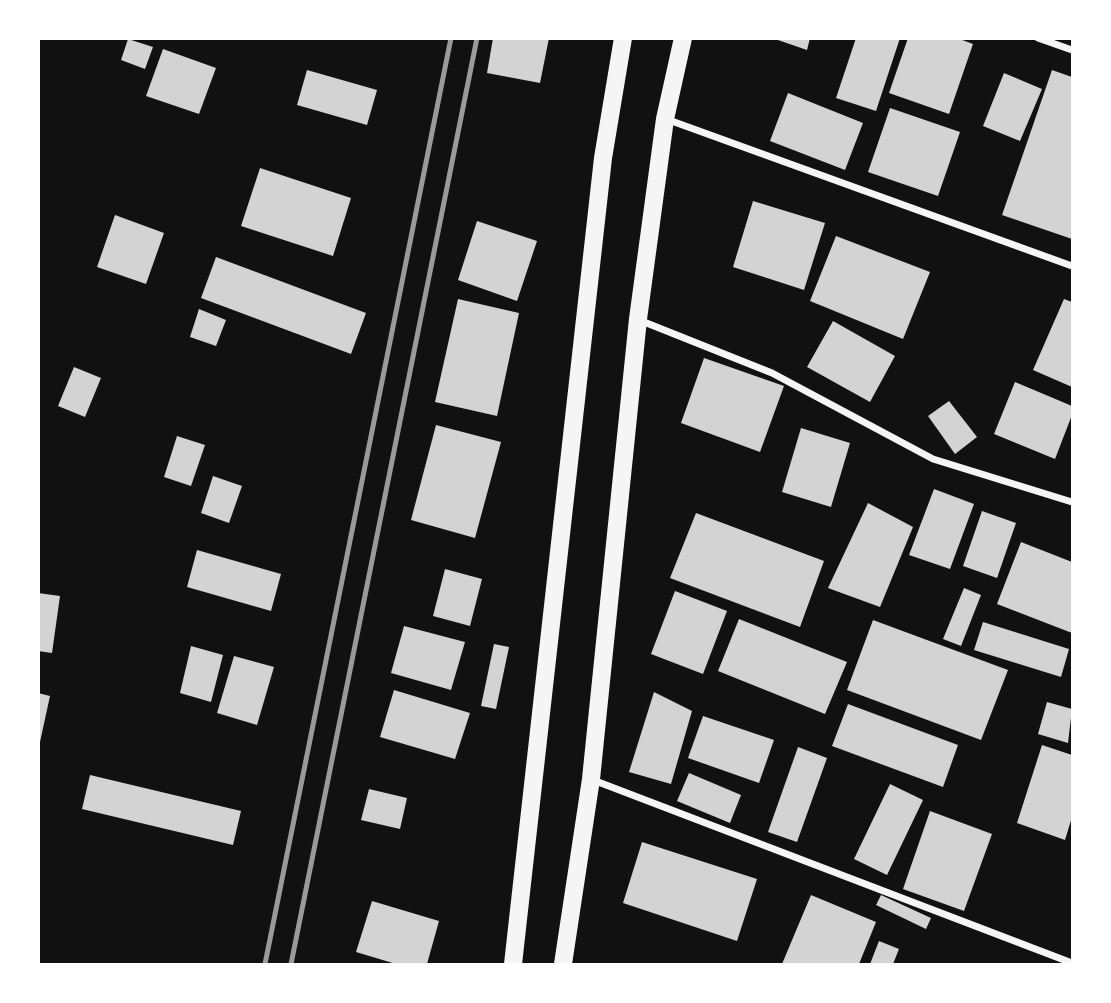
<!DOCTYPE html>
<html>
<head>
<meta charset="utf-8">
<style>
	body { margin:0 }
	#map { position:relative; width:1111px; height:1003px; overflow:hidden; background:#111; font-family:"Sofia Sans Condensed",sans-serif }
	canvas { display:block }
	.frame { position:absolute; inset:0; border:40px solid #fff; pointer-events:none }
</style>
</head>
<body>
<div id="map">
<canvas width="1111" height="1003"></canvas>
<div class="frame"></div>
</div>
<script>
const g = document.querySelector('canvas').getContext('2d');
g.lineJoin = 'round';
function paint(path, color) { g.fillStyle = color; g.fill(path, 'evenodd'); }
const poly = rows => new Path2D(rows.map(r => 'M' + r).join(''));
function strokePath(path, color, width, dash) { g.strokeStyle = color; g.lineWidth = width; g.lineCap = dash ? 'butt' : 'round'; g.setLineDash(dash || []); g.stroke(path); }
paint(poly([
	[493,38,549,38,540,83,487,73],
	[772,38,810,38,807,50],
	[856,38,900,38,876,111,836,98],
	[908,38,957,38,973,44,949,114,889,93],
	[128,39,153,47,145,69,121,60],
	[163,49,216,68,199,114,146,96],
	[307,70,377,90,367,125,297,105],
	[1052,70,1072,77,1072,239,1002,215],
	[1004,73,1042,89,1020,141,983,126],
	[788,93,863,123,845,170,770,141],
	[890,108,960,132,938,196,868,172],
	[260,168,351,198,333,256,241,226],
	[753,201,825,223,804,290,733,267],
	[115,215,164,233,146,284,97,267],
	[477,221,537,241,517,301,458,280],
	[836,236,930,272,903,339,810,301],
	[216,257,366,313,351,354,201,298],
	[458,299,519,313,497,416,435,402],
	[1064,299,1072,302,1072,387,1033,370],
	[199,309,226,320,216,346,190,337],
	[833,321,895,356,870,402,807,367],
	[704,358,784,386,760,452,681,423],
	[74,367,101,378,85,417,58,406],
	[1015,382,1072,406,1072,415,1055,459,994,434],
	[949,401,977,437,955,454,928,416],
	[436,425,501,442,475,538,411,520],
	[801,428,850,443,831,507,782,492],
	[177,436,205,445,191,486,164,477],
	[213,476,242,486,229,523,201,513],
	[934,489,974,504,950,569,909,555],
	[868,503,913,527,880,607,828,588],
	[982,511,1016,523,997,578,963,566],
	[696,513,824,561,800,627,670,578],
	[1021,542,1072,562,1072,633,997,604],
	[197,550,281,574,271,611,187,587],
	[445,569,482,579,470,626,433,616],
	[964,588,981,595,961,646,943,639],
	[675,591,727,611,703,674,651,654],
	[38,593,60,596,52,653,38,651],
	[739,619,847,662,825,714,718,671],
	[873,620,1008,670,981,740,847,690],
	[983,622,1069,649,1061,677,974,650],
	[404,626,465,642,451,690,391,673],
	[494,644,509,647,496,709,481,706],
	[191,646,223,655,211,702,180,693],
	[234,656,274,667,257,725,217,713],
	[394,690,470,713,455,759,380,737],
	[654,692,692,711,671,784,629,772],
	[38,693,50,696,40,742,38,742],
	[1047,702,1072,709,1068,743,1038,734],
	[848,704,958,745,943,787,832,746],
	[703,716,774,740,759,783,688,758],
	[1042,745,1072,755,1072,817,1065,840,1017,823],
	[798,747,827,758,797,842,768,832],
	[689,773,741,795,730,823,677,801],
	[90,775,241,811,233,845,82,809],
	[890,784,923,800,887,875,854,859],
	[369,789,407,798,400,829,361,820],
	[930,811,992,834,964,911,903,889],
	[642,842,757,879,737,941,623,903],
	[811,895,876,922,859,964,782,964],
	[881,895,931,918,926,929,876,905],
	[372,901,439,921,427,964,396,964,356,952],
	[879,941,899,949,893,964,870,964]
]), '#d3d3d3');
strokePath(poly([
	[1038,38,1072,50],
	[666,119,1072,266],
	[639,320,772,373,933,459,1072,502],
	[593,780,1072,963]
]), '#f5f5f5', 7);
strokePath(poly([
	[513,964,603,158,623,38],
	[563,964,591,779,638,319,665,119,683,38]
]), '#f5f5f5', 18);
strokePath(poly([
	[265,964,451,38],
	[291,964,477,38]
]), '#9a9a9a', 5);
</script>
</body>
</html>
